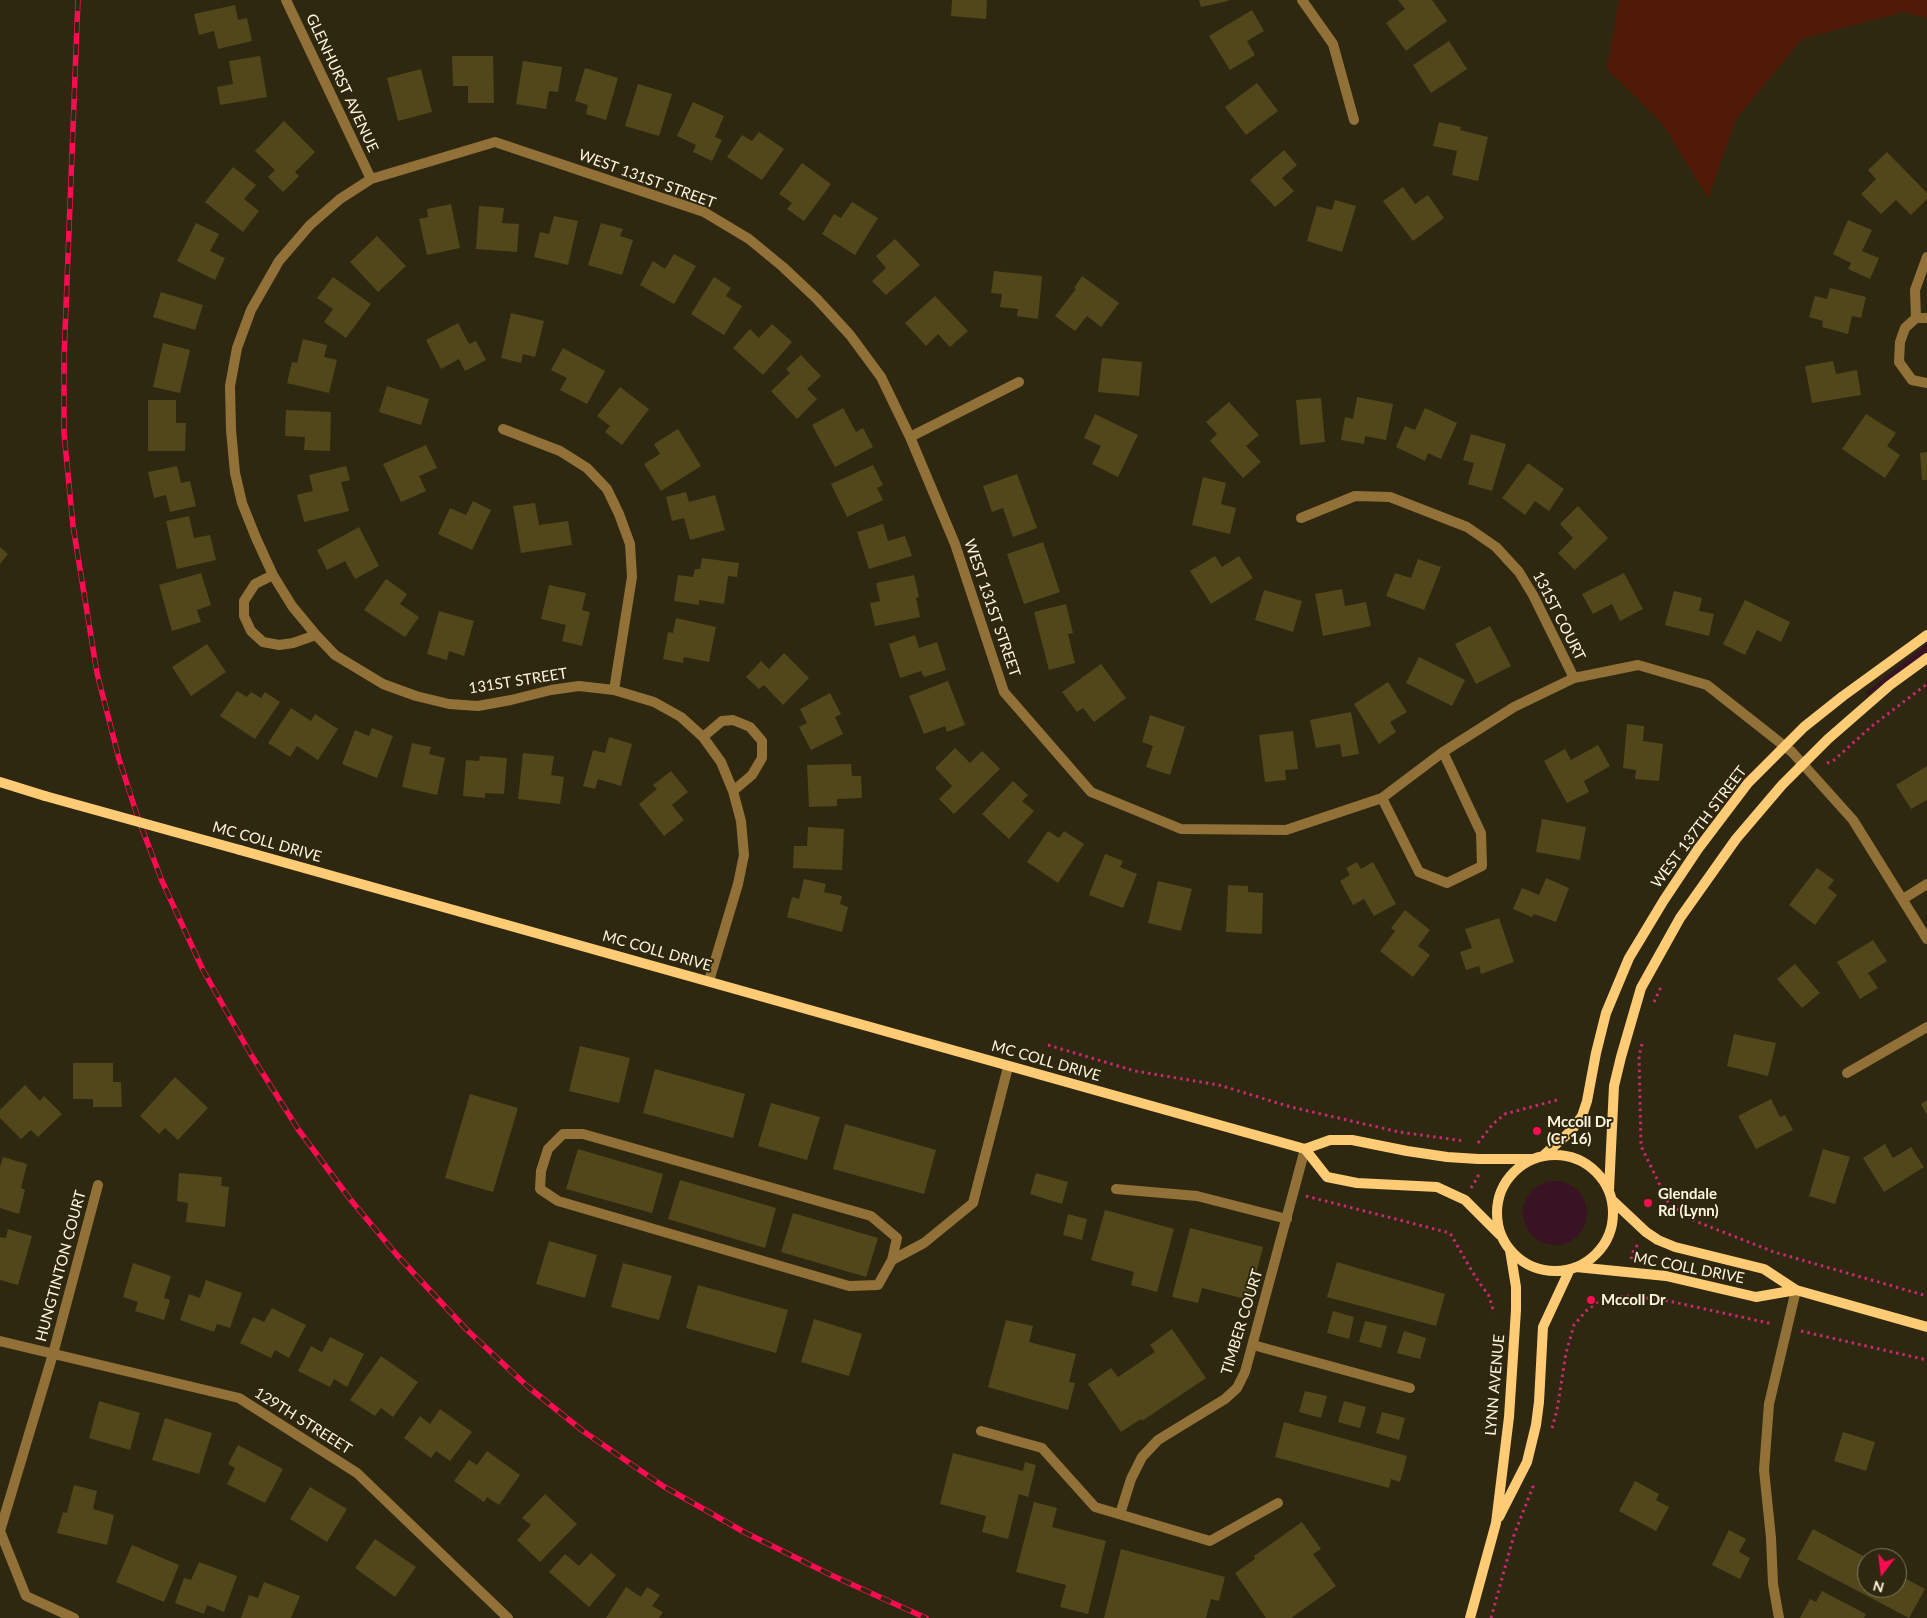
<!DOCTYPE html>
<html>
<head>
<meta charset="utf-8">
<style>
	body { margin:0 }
	#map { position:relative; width:1927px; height:1618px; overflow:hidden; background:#2f2810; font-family:Lato,sans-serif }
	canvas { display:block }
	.north { position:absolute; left:1857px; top:1548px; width:50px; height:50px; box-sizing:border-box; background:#2f2810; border:1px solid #827a62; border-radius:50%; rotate:195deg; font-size:14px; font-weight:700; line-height:20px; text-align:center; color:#fff6de }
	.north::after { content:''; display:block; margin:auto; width:18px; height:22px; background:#ff0a53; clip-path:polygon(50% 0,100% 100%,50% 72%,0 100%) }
</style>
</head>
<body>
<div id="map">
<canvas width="1927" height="1618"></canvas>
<div class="north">N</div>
</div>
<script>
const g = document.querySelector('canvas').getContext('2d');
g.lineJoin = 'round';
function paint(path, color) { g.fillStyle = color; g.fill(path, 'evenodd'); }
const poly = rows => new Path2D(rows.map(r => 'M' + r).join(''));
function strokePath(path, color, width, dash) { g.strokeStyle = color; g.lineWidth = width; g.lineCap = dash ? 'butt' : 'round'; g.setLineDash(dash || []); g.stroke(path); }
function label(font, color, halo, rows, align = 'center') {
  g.font = font + ' Lato,sans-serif'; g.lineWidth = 4; g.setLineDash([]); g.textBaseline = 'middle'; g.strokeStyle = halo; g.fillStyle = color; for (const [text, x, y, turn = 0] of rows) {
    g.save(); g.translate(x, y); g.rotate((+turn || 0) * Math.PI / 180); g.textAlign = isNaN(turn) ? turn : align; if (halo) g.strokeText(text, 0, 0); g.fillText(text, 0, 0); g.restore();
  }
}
paint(poly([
	[1927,644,1927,652,1868,695,1864,694],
	'1523 1213a32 32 0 1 1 64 0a32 32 0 1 1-64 0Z'
]), '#391323');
paint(poly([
	[1619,0,1927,0,1927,18,1904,12,1802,39,1736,119,1708,198,1662,123,1607,69]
]), '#511907');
paint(poly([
	[952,0,987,0,986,19,951,16],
	[1199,0,1228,0,1228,1,1201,7],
	[1398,0,1432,0,1447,21,1406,51,1386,23,1405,9],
	[235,5,238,20,247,18,252,41,218,49,214,31,199,35,194,14],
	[1252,10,1264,31,1247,41,1255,55,1230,70,1209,36],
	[1449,41,1467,69,1431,93,1413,65],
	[260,56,267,97,220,105,217,87,233,84,229,61],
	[452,56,493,56,494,103,468,103,468,86,453,86],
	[523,61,562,67,558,92,549,91,546,109,516,104],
	[585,68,618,78,606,120,586,114,588,105,575,101],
	[421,69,432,112,398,121,387,78],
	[1257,83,1278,111,1246,135,1225,107],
	[638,84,672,94,659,136,625,126],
	[693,102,724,116,715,137,722,140,712,161,693,152,696,145,677,136],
	[284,121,315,152,295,172,299,176,283,192,268,177,275,170,255,151],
	[1439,122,1461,127,1460,130,1488,137,1478,181,1452,175,1457,151,1433,146],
	[759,132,784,149,762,180,727,157,742,135,752,141],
	[1284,150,1297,165,1282,178,1294,191,1275,207,1250,180],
	[1887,152,1927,193,1927,199,1911,215,1896,200,1881,214,1861,194,1876,179,1868,170],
	[802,163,831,184,804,221,787,209,792,203,779,194],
	[233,167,256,185,244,199,259,211,243,232,205,202],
	[1403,187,1415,204,1428,195,1444,218,1413,241,1383,201],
	[1335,200,1356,206,1342,252,1307,241,1317,206,1332,210],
	[852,202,878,218,855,255,822,234,834,214,841,218],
	[451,204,460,248,427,255,419,219,428,217,427,209],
	[479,206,504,208,502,223,519,224,517,252,476,249],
	[554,216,578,221,568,265,534,257,540,232,549,234],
	[1848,220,1872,230,1862,251,1879,258,1870,279,1848,269,1851,263,1833,254],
	[196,223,219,234,210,251,225,258,215,280,177,261],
	[601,223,623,229,620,236,633,240,622,275,588,265],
	[377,236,406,266,378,292,350,262],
	[895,239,920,265,886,295,872,281,886,268,876,256],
	[674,254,696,266,674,304,640,285,653,261,665,269],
	[994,271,1042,276,1038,319,1017,316,1018,309,1000,307,1002,294,991,293],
	[1082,276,1119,303,1101,327,1087,316,1075,331,1055,316,1076,289,1074,288],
	[333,277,371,304,346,338,324,322,333,309,317,298],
	[714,277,731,288,726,296,742,306,724,335,691,314],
	[1830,288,1866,297,1861,318,1852,316,1848,334,1822,327,1823,321,1809,317,1815,296,1827,299],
	[161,292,203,305,195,330,153,317],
	[935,296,968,331,950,347,938,334,926,346,905,323],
	[511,313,544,321,535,357,523,354,521,363,501,358],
	[458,323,469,344,476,341,486,360,465,371,459,359,441,369,426,340],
	[772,324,792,342,763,375,733,348,750,329,759,338],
	[303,339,327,345,324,357,337,360,329,393,287,383,292,362,297,363],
	[163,343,190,350,180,393,153,387],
	[563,348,605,371,587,404,560,390,567,378,551,370],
	[801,355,821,376,807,389,817,399,797,419,771,391,790,373,786,369],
	[1102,358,1142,362,1139,396,1098,392],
	[1833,361,1836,374,1857,370,1861,395,1812,403,1805,366],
	[387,386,429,399,421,425,379,412],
	[620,387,649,409,622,445,605,432,610,426,597,416],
	[1357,397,1393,404,1386,440,1365,436,1364,444,1341,440,1345,417,1353,419],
	[1321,398,1325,442,1300,445,1296,400],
	[148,400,176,400,176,423,186,423,185,451,148,451],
	[1229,402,1259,435,1246,446,1261,462,1243,478,1210,441,1217,434,1206,422],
	[843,408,856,432,863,428,873,447,835,467,812,425],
	[1425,408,1457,423,1441,459,1428,453,1425,461,1396,447,1405,426,1415,430],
	[286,410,331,412,330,451,304,450,305,437,285,436],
	[1095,414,1138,435,1118,477,1092,464,1101,446,1084,438],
	[1866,414,1896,433,1887,446,1900,455,1885,478,1842,449],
	[678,429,701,466,661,491,644,464,660,454,654,444],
	[1471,434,1506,444,1492,491,1468,484,1474,463,1463,460],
	[426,445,437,468,419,476,426,491,401,502,383,464],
	[1927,452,1927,480,1922,480,1920,453],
	[1528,463,1564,489,1549,511,1535,501,1525,515,1502,498],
	[873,465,883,485,877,488,883,500,847,517,831,484],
	[177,466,181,483,190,481,196,506,170,512,166,495,154,498,148,472],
	[346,466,350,480,341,482,349,511,304,522,297,495,313,491,309,475],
	[1017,474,1037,528,1013,537,1003,508,992,512,983,486],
	[1203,477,1226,483,1221,504,1236,508,1230,534,1192,525],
	[686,492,689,502,715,495,725,530,690,540,684,518,672,521,666,497],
	[473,501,491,510,472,550,438,534,450,508,466,515],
	[535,503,539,525,568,521,572,545,521,553,513,506],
	[1578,506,1608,538,1575,570,1558,553,1573,538,1560,524],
	[189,516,194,538,210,535,216,560,177,569,166,521],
	[883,524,888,541,905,536,912,556,869,569,857,532],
	[359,527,379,566,355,579,345,561,327,570,317,550],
	[1043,542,1060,592,1024,604,1007,554],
	[0,547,8,554,0,564],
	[1215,556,1222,567,1239,556,1253,578,1211,604,1190,571],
	[702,558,739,563,737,577,728,576,724,604,699,600,699,605,674,601,678,575,693,577,695,569,700,569],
	[1418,559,1441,567,1424,610,1386,596,1395,573,1411,578],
	[201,573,211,605,197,610,201,622,172,631,159,585],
	[1624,573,1643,609,1620,621,1612,604,1593,614,1582,594],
	[914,575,919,597,916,598,920,617,875,626,870,603,880,601,876,583],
	[386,579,407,594,400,604,419,617,405,637,364,610],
	[549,585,586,593,582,610,590,612,582,646,562,641,566,625,541,619],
	[1342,589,1345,606,1366,602,1371,626,1323,636,1315,594],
	[1264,590,1302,601,1293,632,1255,620],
	[1674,591,1702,598,1699,611,1714,614,1709,636,1665,625],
	[1745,600,1790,622,1781,642,1757,630,1745,655,1723,644],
	[1066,604,1073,633,1068,634,1075,663,1049,670,1034,612],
	[439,611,474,621,464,656,449,651,447,660,427,654],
	[676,618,716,627,709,662,684,657,683,663,663,659,668,632,673,633],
	[1490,626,1511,666,1476,684,1455,644],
	[915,635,919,648,937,642,946,670,924,677,921,671,900,678,889,644],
	[207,644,226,672,191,696,172,667],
	[784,653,809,678,783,705,764,685,759,689,746,677,761,661,769,669],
	[1419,657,1465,680,1452,706,1406,683],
	[1101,664,1126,698,1094,722,1083,708,1077,712,1062,692],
	[948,681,965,725,947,732,945,726,924,734,909,696],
	[1388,682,1407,712,1390,722,1396,732,1379,744,1354,704],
	[237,691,247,697,251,692,261,698,265,692,280,702,255,739,220,716],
	[830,693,841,714,835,717,843,734,811,750,799,727,807,723,800,709],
	[291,708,311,721,315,714,338,729,318,760,297,746,290,757,268,743],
	[1351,712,1359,754,1342,757,1340,744,1316,748,1310,720],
	[1150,715,1185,727,1170,775,1146,767,1153,746,1142,742],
	[1627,724,1644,726,1643,741,1663,744,1659,781,1635,779,1636,770,1623,768],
	[372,728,393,736,377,778,342,764,355,730,369,736],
	[1293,731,1298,769,1285,770,1286,780,1265,782,1259,735],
	[609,737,632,744,621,786,598,779,595,789,583,786,593,750,605,753],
	[412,743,431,747,429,754,445,758,437,795,402,787],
	[1598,745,1610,766,1584,781,1589,792,1567,803,1544,761,1565,749,1571,760],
	[955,748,970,763,982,751,1000,769,954,814,939,799,952,786,935,768],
	[523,753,554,756,551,775,564,777,560,804,518,799],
	[480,756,507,758,504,794,485,793,485,798,463,796,466,760,479,761],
	[851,764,852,776,861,776,862,798,837,799,837,806,809,807,807,765],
	[1927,766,1927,800,1911,809,1896,785],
	[671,771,688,792,672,805,684,820,664,836,639,804,657,789,653,785],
	[1013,781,1028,795,1022,801,1034,811,1009,839,982,814],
	[1542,819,1586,827,1580,860,1536,852],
	[808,827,844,829,842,870,793,868,794,846,807,846],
	[1048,831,1059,838,1064,831,1084,844,1058,883,1027,862],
	[1105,854,1123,861,1120,867,1137,874,1123,908,1089,895],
	[1357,862,1361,869,1373,862,1396,904,1374,916,1364,899,1353,905,1340,881,1350,875,1346,868],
	[1817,868,1834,880,1828,888,1837,895,1815,925,1789,905],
	[1546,878,1569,888,1556,922,1534,914,1532,917,1513,909,1522,888,1539,895],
	[804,879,826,884,824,892,842,896,840,904,848,907,842,932,787,917,792,897,799,899],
	[1158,881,1192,889,1181,931,1148,923],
	[1228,885,1248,886,1248,892,1263,893,1262,934,1226,932],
	[1405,910,1430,930,1418,946,1430,955,1413,977,1380,951,1395,931,1391,928],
	[1499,918,1514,962,1481,974,1479,966,1466,970,1460,952,1472,948,1465,929],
	[1873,940,1887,961,1868,973,1878,988,1860,999,1837,962],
	[1795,964,1820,993,1802,1008,1777,979],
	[1734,1034,1776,1043,1768,1076,1727,1066],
	[580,1046,630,1058,619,1103,569,1091],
	[73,1063,113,1063,113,1082,121,1082,122,1107,93,1107,93,1099,73,1099],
	[655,1069,745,1094,733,1138,643,1113],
	[175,1077,208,1108,178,1140,165,1128,159,1134,140,1116],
	[25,1085,40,1101,44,1096,62,1114,38,1137,31,1130,21,1139,0,1118,0,1110],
	[470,1094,518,1108,493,1192,445,1178],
	[1771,1099,1780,1117,1785,1115,1793,1130,1756,1149,1738,1116],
	[1927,1100,1927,1115,1921,1104],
	[771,1103,820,1117,807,1160,758,1146],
	[845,1124,936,1150,924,1194,833,1169],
	[1885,1144,1893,1158,1911,1147,1924,1167,1884,1192,1863,1158],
	[578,1149,663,1174,652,1213,566,1189],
	[1823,1149,1850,1157,1835,1204,1809,1196],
	[3,1157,27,1164,21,1188,25,1190,19,1214,0,1208,0,1167],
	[179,1173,222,1177,221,1186,229,1187,225,1227,186,1222,188,1203,177,1201],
	[1036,1173,1068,1182,1062,1204,1030,1194],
	[680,1180,776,1208,765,1248,668,1219],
	[1105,1210,1174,1229,1157,1292,1131,1285,1134,1272,1091,1260],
	[793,1213,878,1238,866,1277,781,1252],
	[1068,1214,1087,1219,1082,1240,1063,1235],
	[1190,1228,1263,1247,1249,1300,1202,1288,1198,1303,1172,1297],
	[8,1229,32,1236,18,1285,0,1280,0,1237,6,1238],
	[549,1241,597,1255,585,1298,536,1284],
	[1337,1262,1445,1294,1436,1326,1327,1297],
	[133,1263,171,1276,164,1298,170,1300,164,1320,135,1311,138,1302,123,1297],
	[623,1263,672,1276,659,1320,611,1307],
	[206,1280,242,1293,230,1328,217,1324,214,1332,180,1320,189,1294,200,1298],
	[698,1285,788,1310,776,1353,686,1328],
	[272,1308,306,1325,289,1358,275,1350,271,1358,240,1343,253,1317,264,1322],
	[1333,1311,1354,1317,1349,1339,1327,1333],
	[814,1319,862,1334,849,1376,801,1362],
	[1006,1320,1033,1326,1029,1342,1076,1354,1069,1382,1075,1383,1068,1410,988,1387],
	[1365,1321,1387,1326,1381,1348,1359,1342],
	[1172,1329,1206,1378,1142,1421,1141,1419,1121,1432,1088,1384,1111,1368,1118,1377,1155,1352,1150,1345],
	[1404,1331,1426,1338,1420,1359,1397,1353],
	[330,1337,364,1354,347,1387,334,1379,330,1387,298,1371,311,1346,322,1352],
	[381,1356,418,1382,393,1417,381,1408,375,1416,350,1400],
	[1305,1391,1327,1396,1321,1418,1299,1412],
	[99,1401,140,1413,130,1450,89,1438],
	[1344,1401,1366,1407,1360,1428,1338,1422],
	[440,1409,472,1432,450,1461,436,1451,431,1458,404,1438,420,1416,430,1424],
	[1382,1412,1405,1418,1399,1440,1376,1433],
	[165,1418,212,1433,199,1474,152,1460],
	[1284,1422,1407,1456,1400,1482,1391,1479,1389,1488,1275,1457],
	[1843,1432,1875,1442,1866,1471,1834,1461],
	[238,1445,283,1469,265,1503,227,1484,235,1468,228,1464],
	[487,1451,520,1475,499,1505,487,1497,484,1502,454,1481,469,1460,477,1465],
	[953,1453,1023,1471,1025,1462,1036,1465,1028,1497,1019,1494,1008,1539,982,1532,986,1516,940,1504],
	[1635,1481,1659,1494,1656,1500,1669,1507,1656,1531,1619,1511],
	[74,1485,97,1491,93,1509,114,1515,107,1545,57,1533,63,1512,67,1513],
	[310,1487,347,1509,327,1542,290,1519],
	[545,1494,577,1524,540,1562,517,1540,531,1525,522,1518],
	[1034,1502,1057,1508,1052,1527,1106,1541,1088,1614,1060,1607,1066,1585,1016,1572],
	[1302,1522,1321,1549,1313,1554,1336,1586,1291,1618,1266,1618,1235,1573,1255,1559,1254,1556],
	[1813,1529,1867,1558,1867,1588,1897,1588,1897,1574,1925,1589,1909,1618,1797,1559],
	[1729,1530,1746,1539,1739,1552,1750,1558,1740,1579,1712,1565],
	[375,1539,416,1567,395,1597,355,1568],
	[132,1545,179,1565,164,1602,116,1582],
	[1121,1549,1225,1577,1219,1601,1211,1599,1206,1618,1104,1618],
	[591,1553,616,1575,589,1607,549,1572,565,1554,579,1566],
	[199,1562,237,1576,224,1612,207,1605,204,1614,175,1603,184,1578,191,1580],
	[264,1582,300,1596,291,1618,241,1618,249,1595,258,1598],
	[626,1587,641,1597,647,1587,660,1595,652,1606,663,1612,659,1618,606,1618],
	[1822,1591,1866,1614,1864,1618,1800,1618,1810,1599,1816,1602]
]), '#51471b');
strokePath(poly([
	[1827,763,1834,760,1872,726,1927,684],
	[1654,1002,1661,987],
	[1642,1044,1639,1056,1641,1146,1669,1204,1695,1221,1774,1252,1927,1296],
	[1048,1045,1135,1071,1219,1085,1291,1107,1399,1132,1464,1141],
	[1478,1143,1493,1124,1505,1114,1557,1100],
	[1471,1188,1478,1177,1478,1174],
	[1306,1196,1450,1233,1476,1278,1489,1296,1494,1313],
	[1631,1259,1633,1252,1638,1244],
	[1801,1331,1927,1360],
	[1552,1428,1557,1410,1566,1353,1574,1325,1586,1311,1601,1299,1628,1296,1664,1300,1773,1324],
	[1491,1618,1514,1535,1534,1484]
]), '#c92872', 3, [2.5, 4]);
strokePath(poly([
	[563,1134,583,1134,871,1216,897,1238,892,1260,878,1285,849,1286,558,1201,540,1189,541,1171,548,1149,563,1134],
	[1116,1189,1197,1196,1287,1219],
	[892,1260,924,1243,973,1203,1008,1067],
	[1253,1345,1410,1388],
	[981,1431,1042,1448,1095,1507,1210,1541,1278,1503],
	[1779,1618,1773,1584,1771,1538,1764,1470,1769,1404,1796,1290]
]), '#917138', 10);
strokePath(poly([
	[286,0,371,179],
	[1302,0,1333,44,1354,120],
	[1916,318,1915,290,1927,257],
	[1927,318,1916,318,1905,328,1900,342,1899,362,1912,380,1927,383],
	[503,429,560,451,587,468,607,489,619,514,630,544,632,577,614,690],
	[910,437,1019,382],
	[1301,518,1355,496,1390,497,1467,527,1496,547,1519,572,1533,595,1574,678],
	[273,575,255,584,244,601,244,616,251,631,263,642,279,645,293,643,316,635],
	[703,737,722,721,733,720,750,727,762,741,762,758,752,775,733,791],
	[1382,798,1419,872,1447,883,1482,866,1481,833,1443,752],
	[1903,899,1927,884],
	[709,981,738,884,744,855,741,821,733,791,721,762,703,737,681,717,654,702,614,690,579,686,551,690,511,700,478,706,449,704,416,696,383,684,335,655,316,635,292,606,273,575,256,538,242,503,235,473,231,430,230,386,237,348,251,310,279,261,310,225,340,199,371,179,495,142,704,212,749,239,783,267,817,299,850,335,881,377,910,437,955,544,1004,692,1091,792,1181,829,1286,830,1382,798,1443,752,1514,707,1574,678,1638,665,1707,685,1792,752,1853,820,1927,939],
	[1847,1073,1927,1027],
	[0,1341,239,1398,357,1473,508,1618],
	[1120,1514,1131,1479,1142,1457,1158,1440,1225,1399,1237,1388,1245,1372,1305,1149],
	[0,1531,53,1354,98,1185],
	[0,1531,26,1596,74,1618]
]), '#917138', 10);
strokePath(poly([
	[0,782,45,796],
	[240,850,1305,1149,1330,1140,1352,1140,1407,1151,1447,1157,1478,1159,1531,1159],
	[1305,1149,1327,1177,1357,1183,1437,1187,1452,1194,1465,1200,1500,1235],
	'1497 1213a58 58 0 1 1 116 0a58 58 0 1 1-116 0Z',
	[1544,1155,1571,1131,1582,1116,1587,1101,1596,1053,1606,1013,1629,958,1664,900,1698,849,1748,783,1804,727,1843,696,1927,635],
	[1609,1190,1614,1086,1621,1057,1641,988,1680,918,1736,839,1782,785,1828,739,1890,685,1927,658],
	[1613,1201,1646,1232,1658,1240,1675,1247,1764,1269,1796,1290,1927,1327],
	[1576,1267,1666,1276,1756,1297,1796,1290],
	[1499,1517,1527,1462,1536,1425,1539,1402,1543,1327,1570,1269],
	[1470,1618,1496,1523,1509,1417,1516,1310,1516,1287,1510,1250]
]), '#ffcc75', 10);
const rail = poly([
	[78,0,64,358,64,433,73,526,97,673,119,759,138,818,162,881,203,970,250,1053,298,1129,350,1199,396,1254,466,1329,527,1386,583,1431,663,1486,744,1532,831,1575,926,1618]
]);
strokePath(rail, '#ff0a53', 5.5);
strokePath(rail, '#2f2810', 4, [11]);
strokePath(poly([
	[45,796,240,850]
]), '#ffcc75', 10);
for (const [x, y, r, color] of [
	[1537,1131,5,"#ff0a53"],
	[1648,1203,5,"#ff0a53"],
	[1591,1300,5,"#ff0a53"]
]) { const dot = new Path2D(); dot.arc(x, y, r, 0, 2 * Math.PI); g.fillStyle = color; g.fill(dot); strokePath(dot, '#2f2810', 2); }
label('15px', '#fff6de', '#2f2810', [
	["GLENHURST AVENUE",342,83,65],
	["WEST 131ST STREET",647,179,20],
	["WEST 131ST STREET",992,608,71],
	["131ST COURT",1559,616,63],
	["131ST STREET",518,681,-9],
	["WEST 137TH STREET",1699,827,-53],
	["MC COLL DRIVE",267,842,16],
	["MC COLL DRIVE",657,951,16],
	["MC COLL DRIVE",1046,1061,16],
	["HUNGTINTON COURT",61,1266,-75],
	["MC COLL DRIVE",1689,1268,11],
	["TIMBER COURT",1242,1322,-73],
	["LYNN AVENUE",1495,1385,-85],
	["129TH STREEET",303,1421,32]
]);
label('bold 15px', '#fff6de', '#2f2810', [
	["Mccoll Dr",1547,1122],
	["(Cr 16)",1547,1139],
	["Glendale",1658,1194],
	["Rd (Lynn)",1658,1211],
	["Mccoll Dr",1601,1300]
], 'left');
</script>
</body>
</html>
